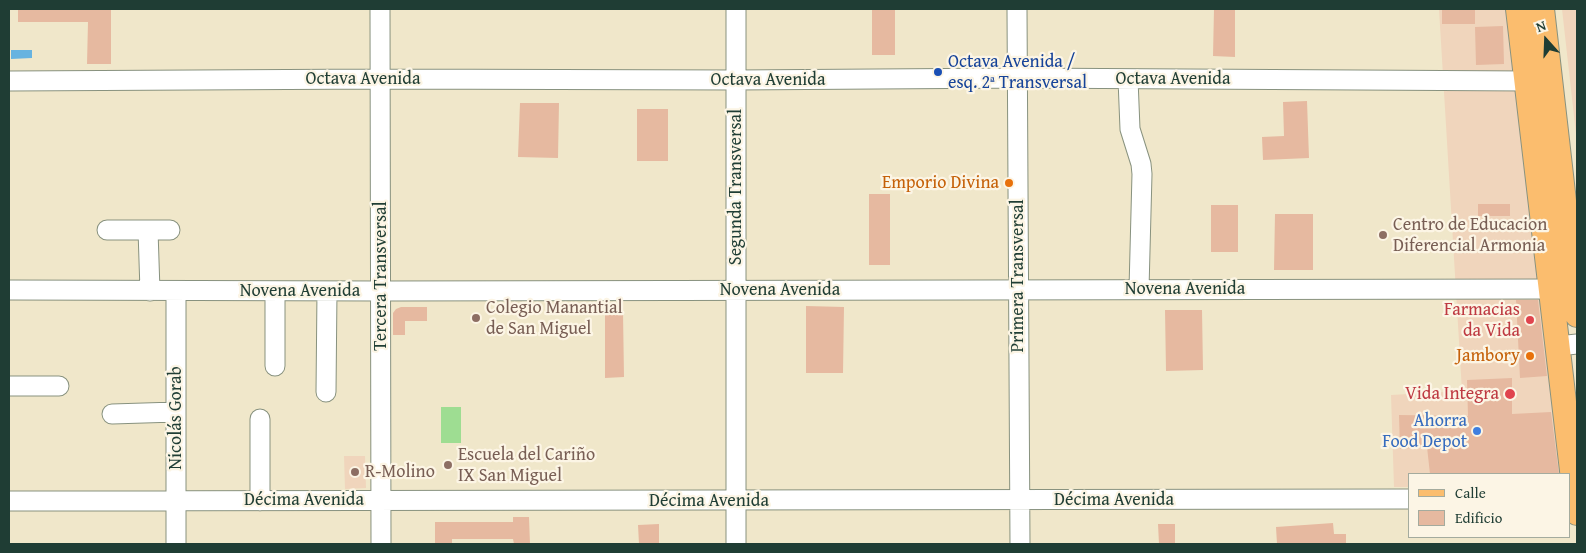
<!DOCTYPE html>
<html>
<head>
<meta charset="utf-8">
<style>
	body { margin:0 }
	#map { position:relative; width:1586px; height:553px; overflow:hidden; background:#f0e7ca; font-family:"Gentium Book Plus",serif }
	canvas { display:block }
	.frame { position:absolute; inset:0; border:10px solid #1f3d34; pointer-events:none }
	.legend { position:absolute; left:1408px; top:473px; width:162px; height:65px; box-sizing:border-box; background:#fcf5e5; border:1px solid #a4ab9e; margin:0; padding:6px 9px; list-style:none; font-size:15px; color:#1f3d34 }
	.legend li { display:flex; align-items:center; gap:10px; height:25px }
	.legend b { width:25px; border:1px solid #a4ab9e }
	.north { position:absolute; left:1521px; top:15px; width:50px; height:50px; -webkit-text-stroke:4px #fcf5e5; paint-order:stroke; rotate:340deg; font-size:14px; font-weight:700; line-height:20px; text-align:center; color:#1f3d34 }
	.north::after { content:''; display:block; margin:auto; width:18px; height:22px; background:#1f3d34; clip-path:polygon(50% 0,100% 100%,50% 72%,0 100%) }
</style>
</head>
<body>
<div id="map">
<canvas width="1586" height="553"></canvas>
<div class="frame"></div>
<ul class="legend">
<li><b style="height:6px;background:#fbbd6e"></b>Calle</li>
<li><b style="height:14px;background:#e6b9a0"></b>Edificio</li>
</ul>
<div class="north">N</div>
</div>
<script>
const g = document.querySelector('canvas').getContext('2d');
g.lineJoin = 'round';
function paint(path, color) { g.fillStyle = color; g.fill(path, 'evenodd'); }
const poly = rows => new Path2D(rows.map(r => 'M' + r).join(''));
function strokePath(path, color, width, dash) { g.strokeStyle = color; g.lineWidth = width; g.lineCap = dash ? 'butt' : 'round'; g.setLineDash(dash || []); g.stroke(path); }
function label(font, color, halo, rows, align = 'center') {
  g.font = font + ' "Gentium Book Plus",serif'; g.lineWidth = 4.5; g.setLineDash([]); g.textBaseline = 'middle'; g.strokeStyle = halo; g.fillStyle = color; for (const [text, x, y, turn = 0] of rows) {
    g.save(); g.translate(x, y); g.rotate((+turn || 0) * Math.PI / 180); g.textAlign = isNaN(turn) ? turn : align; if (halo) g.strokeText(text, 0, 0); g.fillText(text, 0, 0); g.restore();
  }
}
paint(poly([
	[1439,9,1506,9,1542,299,1560,474,1410,474,1410,487,1394,487,1391,395,1462,391],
	[1562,9,1577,9,1577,143],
	[344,456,365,456,366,488,345,489]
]), '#f0d5bc');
paint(poly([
	[441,407,461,407,461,443,441,443]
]), '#9edd92');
paint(poly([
	[11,50,32,50,32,58,11,59]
]), '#67b3e0');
paint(poly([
	[18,9,111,9,111,64,87,64,88,22,18,22],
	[872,9,895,9,895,55,872,55],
	[1214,9,1235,9,1235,57,1213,56],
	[1442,9,1475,9,1475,24,1442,24],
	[1503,26,1504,64,1476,65,1475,27],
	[1307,101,1309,158,1263,160,1262,137,1284,136,1283,102],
	[520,103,559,103,558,158,518,157],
	[637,109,668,109,668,161,637,161],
	[869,194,890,194,890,265,869,265],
	[1478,204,1510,204,1510,216,1478,216],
	[1211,205,1238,205,1238,252,1211,252],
	[1275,214,1313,214,1313,270,1274,270],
	[1516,300,1538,300,1547,376,1520,378],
	[806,306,844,307,843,373,806,373],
	[401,307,427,307,427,321,405,321,405,335,393,335,393,313,396,309],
	[1165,310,1202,310,1203,370,1166,371],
	[623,313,624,377,605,378,605,314],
	[1512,378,1512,414,1551,412,1559,474,1430,474,1427,447,1400,449,1399,415,1468,416,1467,380],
	[513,517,529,517,530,544,514,544,513,539,452,539,452,544,435,544,435,522,513,522],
	[1333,523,1334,534,1346,534,1346,544,1277,544,1276,527],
	[659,524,659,544,639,544,638,525],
	[1158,524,1175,524,1175,544,1159,544]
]), '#e6b9a0');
const minor = poly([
	[380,9,381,544],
	[736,9,736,544],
	[1017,9,1020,544],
	[1128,79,1130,129,1141,164,1142,174,1139,289],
	[9,81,380,79,736,80,1018,78,1527,81],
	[107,230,170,230],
	[148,230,150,291],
	[9,290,381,291,1551,289],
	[1558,346,1577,344],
	[275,366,275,291],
	[9,386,59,386],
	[326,392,327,291],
	[112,414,176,412],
	[260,419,260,501],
	[9,501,1410,499],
	[176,544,176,291]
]);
const major = poly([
	[1518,9,1577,513],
	[1542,9,1577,315]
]);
strokePath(minor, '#88927f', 21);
strokePath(major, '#88927f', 26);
strokePath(minor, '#fff', 19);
strokePath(major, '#fbbd6e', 24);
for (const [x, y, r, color] of [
	[938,72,5,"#1a4fb4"],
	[1009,183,5,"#e8710a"],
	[1383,235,5,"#8d6e63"],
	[476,318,5,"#8d6e63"],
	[1530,320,5,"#e0444e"],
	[1530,356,5,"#e8710a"],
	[1510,394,6,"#e0444e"],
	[1477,431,5,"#3f7fe0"],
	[448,465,5,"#8d6e63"],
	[355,472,5,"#8d6e63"]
]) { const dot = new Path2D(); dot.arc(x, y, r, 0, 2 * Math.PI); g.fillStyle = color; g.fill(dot); strokePath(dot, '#fcf5e5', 2); }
label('18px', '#164399', '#fcf5e5', [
	["Octava Avenida /",948,62],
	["esq. 2ª Transversal",948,83]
], 'left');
label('18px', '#1f3d34', '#fcf5e5', [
	["Octava Avenida",363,79],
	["Octava Avenida",1173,79],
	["Octava Avenida",768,80],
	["Segunda Transversal",736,187,-90],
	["Tercera Transversal",381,276,-90],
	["Primera Transversal",1018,276,-90],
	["Novena Avenida",1185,289],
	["Novena Avenida",780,290],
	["Novena Avenida",300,291],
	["Nicolás Gorab",176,418,-90],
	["Décima Avenida",304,500],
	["Décima Avenida",1114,500],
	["Décima Avenida",709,501]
]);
label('18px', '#c56008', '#fcf5e5', [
	["Emporio Divina",999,183],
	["Jambory",1520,356]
], 'right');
label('18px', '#785e54', '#fcf5e5', [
	["Centro de Educacion",1393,225],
	["Diferencial Armonia",1393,246],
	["Colegio Manantial",486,308],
	["de San Miguel",486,329],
	["Escuela del Cariño",458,455],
	["IX San Miguel",458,476],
	["R-Molino",365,472]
], 'left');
label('18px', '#be3a42', '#fcf5e5', [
	["Farmacias",1520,310],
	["da Vida",1520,331],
	["Vida Integra",1499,394]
], 'right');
label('18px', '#366cbe', '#fcf5e5', [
	["Ahorra",1467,421],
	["Food Depot",1467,442]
], 'right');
</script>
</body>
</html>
